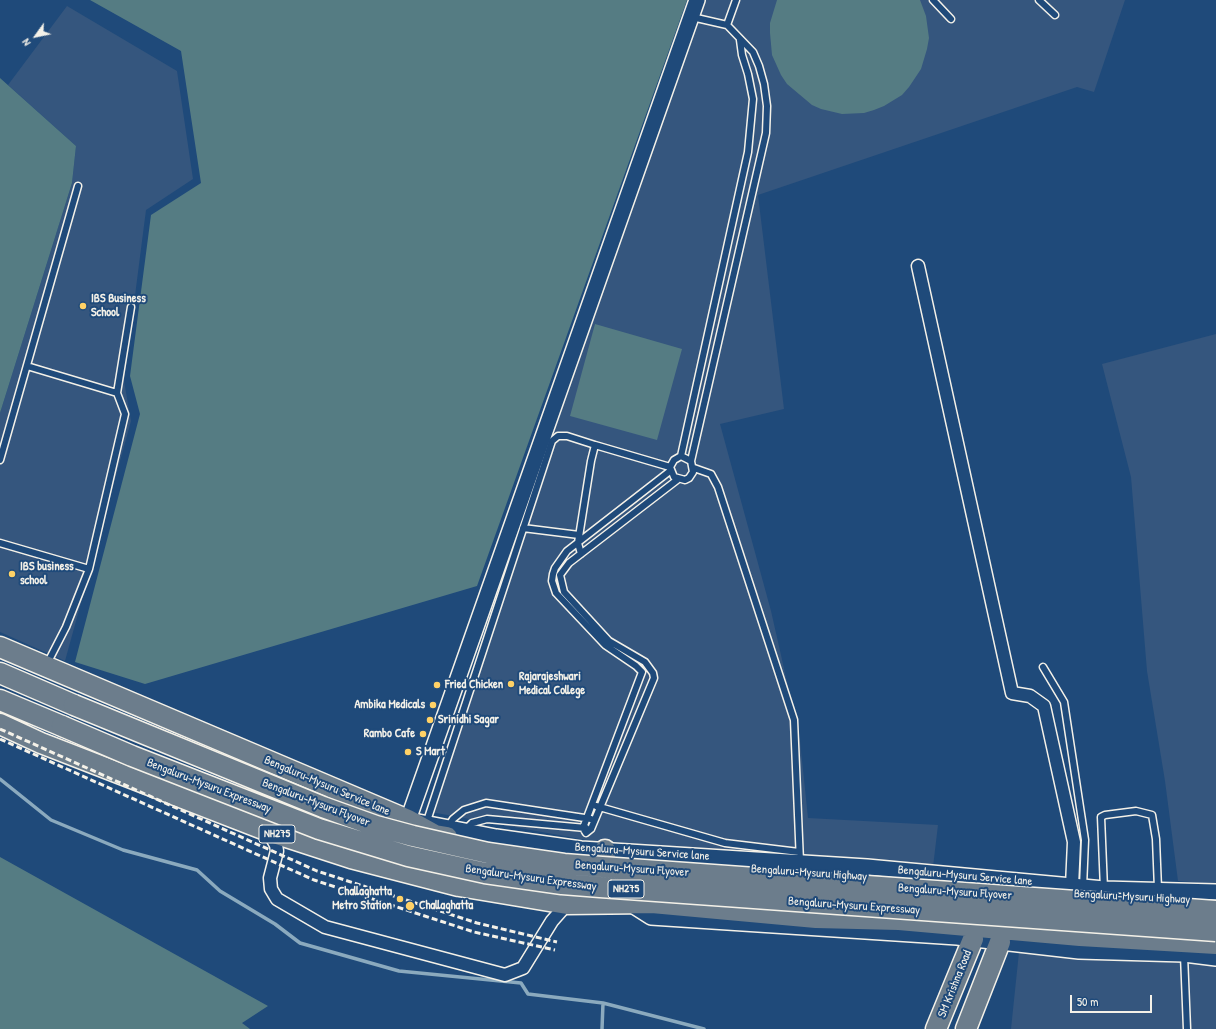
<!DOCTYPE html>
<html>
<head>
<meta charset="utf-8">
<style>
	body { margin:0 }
	#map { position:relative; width:1216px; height:1029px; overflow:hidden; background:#1f4a7a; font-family:"Patrick Hand",sans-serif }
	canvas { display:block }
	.north { position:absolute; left:16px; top:16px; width:40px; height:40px; -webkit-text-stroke:3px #1f4a7a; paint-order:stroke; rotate:237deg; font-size:11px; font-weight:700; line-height:16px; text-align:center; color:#f4f1e8 }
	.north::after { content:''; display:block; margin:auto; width:14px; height:18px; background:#f4f1e8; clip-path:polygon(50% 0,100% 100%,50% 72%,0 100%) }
	.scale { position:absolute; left:1070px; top:995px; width:82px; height:18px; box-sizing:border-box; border:2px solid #f4f1e8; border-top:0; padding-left:5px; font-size:12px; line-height:14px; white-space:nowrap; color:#f4f1e8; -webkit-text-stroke:3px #1f4a7a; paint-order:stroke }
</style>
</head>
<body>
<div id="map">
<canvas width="1216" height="1029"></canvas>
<div class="north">N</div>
<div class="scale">50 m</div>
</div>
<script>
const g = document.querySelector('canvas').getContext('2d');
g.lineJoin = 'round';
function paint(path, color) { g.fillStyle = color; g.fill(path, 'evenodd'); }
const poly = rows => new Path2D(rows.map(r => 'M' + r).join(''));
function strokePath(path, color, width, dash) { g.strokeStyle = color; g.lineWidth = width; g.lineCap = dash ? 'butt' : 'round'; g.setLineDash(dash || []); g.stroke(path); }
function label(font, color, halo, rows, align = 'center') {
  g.font = font + ' "Patrick Hand",sans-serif'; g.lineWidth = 4; g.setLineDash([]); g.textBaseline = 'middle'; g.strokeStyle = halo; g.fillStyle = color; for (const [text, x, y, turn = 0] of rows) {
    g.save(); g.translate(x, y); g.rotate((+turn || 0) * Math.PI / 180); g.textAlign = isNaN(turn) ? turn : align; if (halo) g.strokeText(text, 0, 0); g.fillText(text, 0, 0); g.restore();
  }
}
paint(poly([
	[701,0,1125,0,1094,92,1077,87,758,195,784,409,720,424,771,611,781,655,800,741,808,818,938,825,933,867,603,843,425,811],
	[67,6,177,71,193,179,146,210,124,381,131,421,65,661,0,632,0,413,72,183,76,146,8,85],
	[1216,334,1216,884,1178,881,1165,781,1147,671,1131,477,1102,364],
	[1019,952,1216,965,1216,1029,1011,1029]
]), '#35567e');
paint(poly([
	[90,0,687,0,477,586,145,684,75,662,140,414,130,376,151,215,201,183,181,51],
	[777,0,920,0,926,16,929,38,927,49,921,69,909,87,902,95,884,106,874,110,864,113,842,114,821,109,812,105,787,84,781,75,772,55,770,33,770,23],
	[0,78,76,146,72,183,0,413],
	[595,324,682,349,657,440,570,416],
	[0,857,268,1006,242,1023,250,1029,0,1029]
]), '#557c83');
strokePath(poly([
	[0,779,51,820,123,850,197,870,220,891,275,924,300,943,399,971,521,983,528,994,603,1003],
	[602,1029,603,1003,704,1029]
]), '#8baabe', 3.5);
const service = poly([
	[933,0,951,19],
	[1039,0,1055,15],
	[692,17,727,25],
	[27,366,117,393,125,414,89,569],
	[117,393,131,307],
	[681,456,748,152,753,99,748,74,742,55,740,40],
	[0,460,78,186],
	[691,461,681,456,674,460,670,467,674,477,685,480,689,478,693,472,691,461,766,133,767,106,764,84,759,66,753,52,727,25,736,0],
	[694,468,711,474,718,487,794,720,800,862],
	[670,471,567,551,555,568,553,574,552,581,556,593,605,645,636,666,642,672,583,828,586,833,591,829,654,678,653,673,645,662,609,641,564,592,560,575,569,563,677,480],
	[523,528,579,535],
	[0,543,89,569,66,627,47,664],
	[581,554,578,543,591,461,595,445,670,467],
	[1043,667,1064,702,1085,840,1083,887],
	[596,806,725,843,799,852],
	[426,824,552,441,558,436,567,436,595,445],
	[448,827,453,819,464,810,486,803,591,819],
	[466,829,472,823,487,819,586,828],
	[1104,889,1101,817,1105,815,1136,811,1152,815,1156,839,1158,889],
	[1184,955,1187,1029]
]);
const minor = poly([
	[918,266,1012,693,1030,696,1044,706,1074,842,1072,886],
	[268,831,276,845,277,851,270,878,271,889,277,899,325,927,505,975,523,968,552,921,567,904]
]);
const tertiary = poly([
	[697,0,408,820,496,837,581,849,867,867,1104,889,1216,892],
	[629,903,651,917,957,937,1079,951,1184,954,1216,958]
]);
const trunk = poly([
	[0,647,408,820,435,835,447,837],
	[0,673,74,705],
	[0,700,62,726],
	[0,724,41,743,268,831,351,858,459,886,567,904,652,903,816,918,899,920,1080,936,1216,944],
	[605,884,605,850],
	[936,1029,973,939],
	[966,1029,1000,942]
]);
strokePath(service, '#f4f1e8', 9);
strokePath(minor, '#f4f1e8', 15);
strokePath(tertiary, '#f4f1e8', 18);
strokePath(trunk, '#f4f1e8', 23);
strokePath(service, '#1f4a7a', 6);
strokePath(minor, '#1f4a7a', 12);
strokePath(tertiary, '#1f4a7a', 15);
strokePath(trunk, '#6c7d8c', 20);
strokePath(poly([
	[0,729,317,871,477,923,557,942],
	[0,739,314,880,474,932,555,950]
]), '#f4f1e8', 3, [6, 3]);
const trunkBridge = poly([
	[74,705,323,807,376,826,413,836,488,853,564,864,602,867,1216,911],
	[62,726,132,756,319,829,408,856,485,873,562,884,600,887,1216,931]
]);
strokePath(trunkBridge, '#f4f1e8', 23, []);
strokePath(trunkBridge, '#6c7d8c', 20);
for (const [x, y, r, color] of [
	[83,306,4,"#ffd166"],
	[12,574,4,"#ffd166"],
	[511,684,4,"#ffd166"],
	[437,685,4,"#ffd166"],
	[433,705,4,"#ffd166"],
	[430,720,4,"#ffd166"],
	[423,734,4,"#ffd166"],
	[408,752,4,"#ffd166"],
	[400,899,4,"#ffd166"],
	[410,906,5,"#ffd166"]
]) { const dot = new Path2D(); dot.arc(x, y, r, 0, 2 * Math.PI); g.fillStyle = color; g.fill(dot); strokePath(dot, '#1f4a7a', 1.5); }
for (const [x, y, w] of [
	[277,834,36],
	[626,889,36]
]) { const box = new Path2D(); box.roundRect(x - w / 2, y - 9, w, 18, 3); g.fillStyle = '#1f4a7a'; g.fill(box); strokePath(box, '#f4f1e8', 1); }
label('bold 11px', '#f4f1e8', null, [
	["NH275",277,834],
	["NH275",626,889]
]);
label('bold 12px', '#f4f1e8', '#1f4a7a', [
	["IBS Business",91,299],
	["School",91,313],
	["IBS business",20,567],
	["school",20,581],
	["Rajarajeshwari",519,677],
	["Medical College",519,691],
	["Fried Chicken",445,685],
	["Ambika Medicals",425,705,"right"],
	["Srinidhi Sagar",438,720],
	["Rambo Cafe",415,734,"right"],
	["S Mart",416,752],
	["Challaghatta",392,892,"right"],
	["Metro Station",392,906,"right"],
	["Challaghatta",419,906]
], 'left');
label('12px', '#f4f1e8', '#1f4a7a', [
	["Bengaluru-Mysuru Expressway",209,786,21],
	["Bengaluru-Mysuru Service lane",327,786,23],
	["Bengaluru-Mysuru Flyover",316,803,21],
	["Bengaluru-Mysuru Service lane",642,852,4],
	["Bengaluru-Mysuru Flyover",632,869,4],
	["Bengaluru-Mysuru Highway",809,873,4],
	["Bengaluru-Mysuru Service lane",965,876,5],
	["Bengaluru-Mysuru Expressway",531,878,8],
	["Bengaluru-Mysuru Flyover",955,892,4],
	["Bengaluru-Mysuru Highway",1132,897,3],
	["Bengaluru-Mysuru Expressway",854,906,4],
	["SM Krishna Road",955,984,-68]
]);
</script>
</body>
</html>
